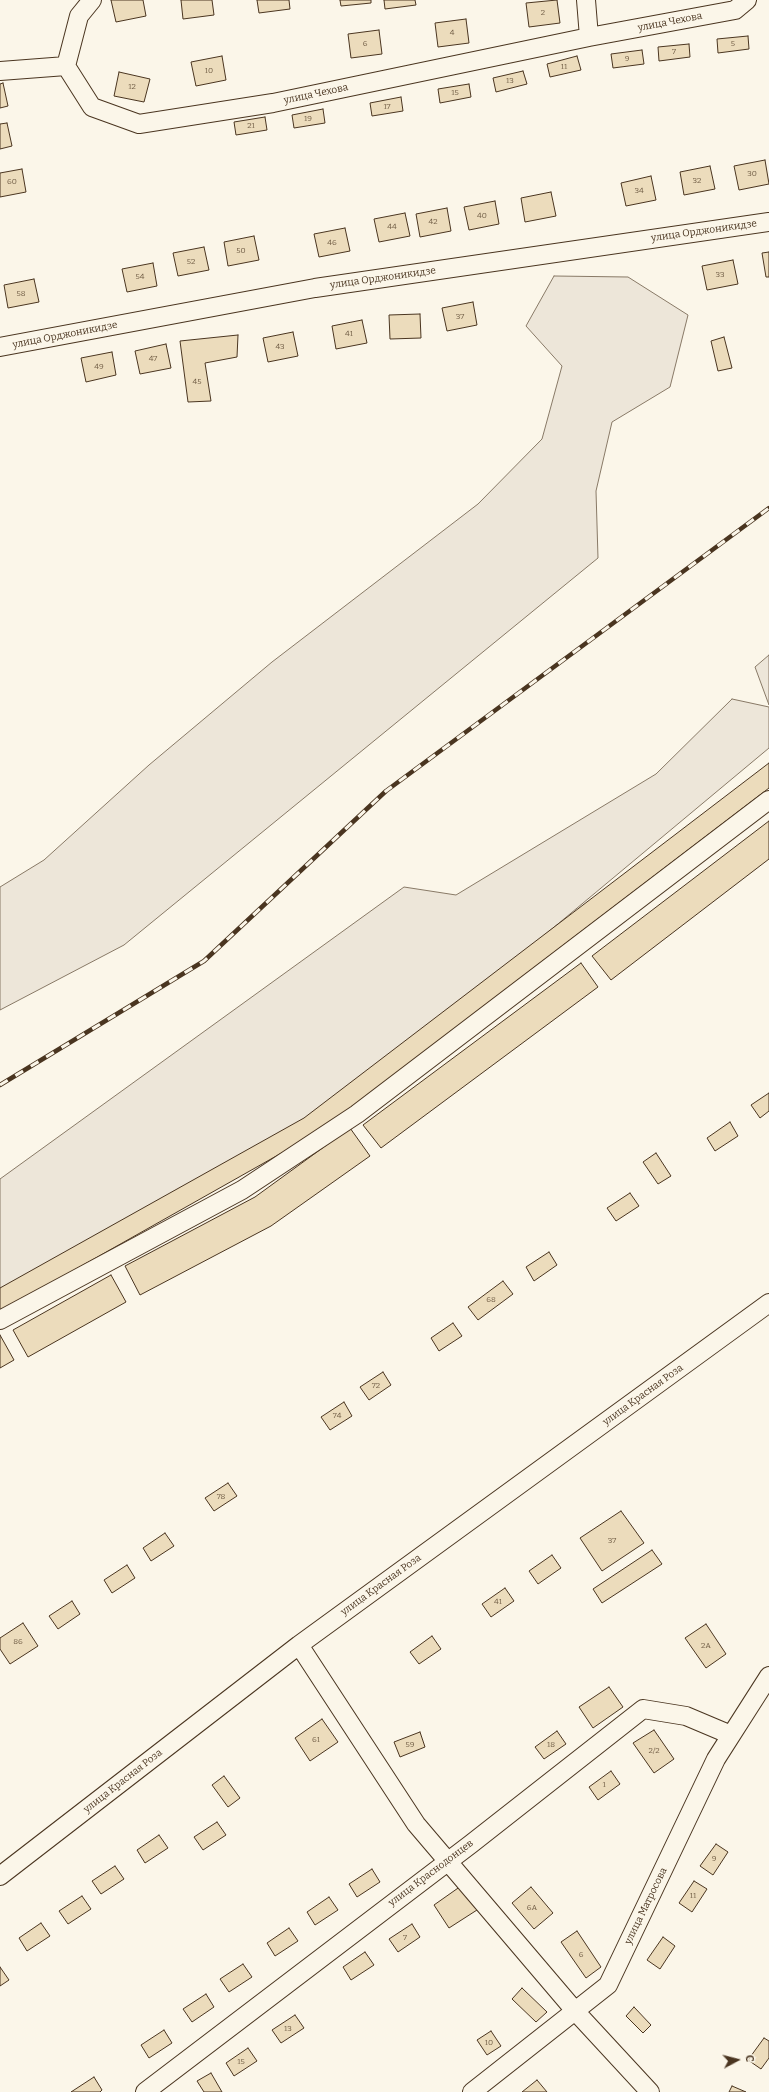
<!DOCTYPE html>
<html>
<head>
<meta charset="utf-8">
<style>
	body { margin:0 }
	#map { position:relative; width:769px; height:2092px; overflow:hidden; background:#fbf6e9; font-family:Bitter,serif }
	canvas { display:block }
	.north { position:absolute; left:717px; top:2040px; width:40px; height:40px; -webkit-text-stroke:3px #fbf6e9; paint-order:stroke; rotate:83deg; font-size:11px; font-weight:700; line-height:16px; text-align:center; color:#4a3520 }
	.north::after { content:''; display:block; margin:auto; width:14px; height:18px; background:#4a3520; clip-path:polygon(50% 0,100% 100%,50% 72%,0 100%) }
</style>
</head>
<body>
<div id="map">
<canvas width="769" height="2092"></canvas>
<div class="north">С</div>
</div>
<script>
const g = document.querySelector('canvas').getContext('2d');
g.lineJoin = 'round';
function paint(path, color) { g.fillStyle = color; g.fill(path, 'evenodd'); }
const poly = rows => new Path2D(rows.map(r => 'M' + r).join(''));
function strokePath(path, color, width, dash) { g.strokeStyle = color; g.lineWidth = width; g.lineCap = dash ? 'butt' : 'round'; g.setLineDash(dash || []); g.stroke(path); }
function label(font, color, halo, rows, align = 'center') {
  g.font = font + ' Bitter,serif'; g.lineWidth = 3; g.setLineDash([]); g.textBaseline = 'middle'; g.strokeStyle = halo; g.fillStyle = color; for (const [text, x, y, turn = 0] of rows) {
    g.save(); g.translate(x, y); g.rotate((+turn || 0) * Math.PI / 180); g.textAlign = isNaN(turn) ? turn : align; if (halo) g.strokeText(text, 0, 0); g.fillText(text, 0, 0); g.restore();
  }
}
const green = poly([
	[554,276,628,277,688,315,670,387,612,422,596,491,598,558,124,945,0,1010,0,887,44,860,149,765,272,662,478,504,542,439,562,366,526,326,554,276],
	[769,655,769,705,755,667,769,655],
	[732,699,769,707,769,748,318,1124,0,1301,0,1179,404,887,456,895,656,774,732,699]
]);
paint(green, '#ede6d9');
strokePath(green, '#887966', 1);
const building = poly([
	[111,0,143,0,146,16,116,22,111,0],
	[181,0,212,0,214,15,183,19,181,0],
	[257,0,289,0,290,9,259,13,257,0],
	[340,0,371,0,371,3,341,6,340,0],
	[384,0,415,0,416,5,385,9,384,0],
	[557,0,560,23,529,27,526,3,557,0],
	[466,19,469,43,438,47,435,23,466,19],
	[379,30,382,54,351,58,348,34,379,30],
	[748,36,749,49,718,53,717,39,748,36],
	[689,44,690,57,659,61,658,47,689,44],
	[642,50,644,64,613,68,611,54,642,50],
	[222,56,226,80,196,86,191,62,222,56],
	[577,56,581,70,550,77,547,64,577,56],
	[523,71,527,84,496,92,493,78,523,71],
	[119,72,150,79,144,102,114,96,119,72],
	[3,83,8,106,0,108,0,84,3,83],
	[469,84,471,97,440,103,438,89,469,84],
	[401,97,403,111,372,116,370,103,401,97],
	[323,109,325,123,294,128,292,115,323,109],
	[265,117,267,130,236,135,234,122,265,117],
	[7,123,12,146,0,149,0,124,7,123],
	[765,160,769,184,739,190,734,166,765,160],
	[710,166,715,189,684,195,680,172,710,166],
	[22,169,26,192,0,197,0,173,22,169],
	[651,176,656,200,626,206,621,183,651,176],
	[551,192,556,216,525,222,521,198,551,192],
	[495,201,499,224,469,230,464,207,495,201],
	[447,208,451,231,420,237,416,214,447,208],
	[405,213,410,236,379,242,374,219,405,213],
	[345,228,350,251,319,257,314,234,345,228],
	[254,236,259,260,228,266,224,242,254,236],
	[204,247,209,270,178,276,173,253,204,247],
	[769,252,769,277,766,277,762,253,769,252],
	[733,260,738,284,707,290,702,266,733,260],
	[153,263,157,286,127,292,122,269,153,263],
	[34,279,39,302,8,308,4,285,34,279],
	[473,302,477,325,447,331,442,308,473,302],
	[420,314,421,338,390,339,389,315,420,314],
	[362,320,367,343,336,349,332,326,362,320],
	[293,332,298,356,268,362,263,338,293,332],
	[238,335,237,357,205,363,211,401,188,402,180,341,238,335],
	[724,337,732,368,718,371,711,341,724,337],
	[166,344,171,368,140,374,135,351,166,344],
	[112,352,116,375,86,382,81,358,112,352],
	[769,763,769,788,349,1109,294,1146,0,1312,0,1288,304,1118,769,763],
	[769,821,769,859,611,980,592,956,769,821],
	[581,963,598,987,381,1148,363,1125,581,963],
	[769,1093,769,1111,760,1118,751,1105,769,1093],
	[730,1122,738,1136,715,1151,707,1138,730,1122],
	[350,1128,370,1156,271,1226,140,1295,125,1266,255,1197,350,1128],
	[656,1153,671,1176,658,1184,643,1162,656,1153],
	[630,1193,639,1206,616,1221,607,1208,630,1193],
	[549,1252,557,1265,534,1281,526,1267,549,1252],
	[111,1275,126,1302,28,1357,13,1330,111,1275],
	[503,1281,513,1294,478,1320,468,1307,503,1281],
	[453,1323,462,1336,439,1351,431,1338,453,1323],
	[0,1335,14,1360,0,1368,0,1335],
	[383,1372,391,1385,369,1400,360,1387,383,1372],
	[344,1402,352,1416,330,1430,321,1417,344,1402],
	[228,1483,237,1496,214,1511,205,1498,228,1483],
	[621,1511,644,1543,602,1571,580,1538,621,1511],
	[165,1533,174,1546,151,1561,143,1548,165,1533],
	[652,1550,662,1564,602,1603,593,1589,652,1550],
	[552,1555,561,1568,538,1584,529,1571,552,1555],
	[127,1565,135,1578,112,1593,104,1580,127,1565],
	[505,1588,514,1601,491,1617,482,1604,505,1588],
	[72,1601,80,1614,58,1629,49,1616,72,1601],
	[23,1623,38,1646,10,1664,0,1649,0,1638,23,1623],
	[706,1624,726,1654,706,1668,685,1638,706,1624],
	[432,1636,441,1649,419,1664,410,1652,432,1636],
	[609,1687,623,1707,593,1728,579,1707,609,1687],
	[322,1719,338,1742,310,1761,295,1738,322,1719],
	[654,1730,674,1759,654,1773,633,1743,654,1730],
	[557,1731,566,1744,544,1759,535,1747,557,1731],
	[420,1732,425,1747,400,1757,394,1742,420,1732],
	[611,1771,620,1784,598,1800,589,1787,611,1771],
	[224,1776,240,1798,228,1807,212,1785,224,1776],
	[217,1822,226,1835,203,1850,194,1837,217,1822],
	[159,1835,168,1848,145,1863,137,1850,159,1835],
	[716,1844,728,1852,713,1875,700,1866,716,1844],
	[115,1866,124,1879,101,1894,92,1881,115,1866],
	[372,1869,380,1882,357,1897,349,1884,372,1869],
	[694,1881,707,1889,692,1912,679,1903,694,1881],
	[461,1886,477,1910,449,1928,434,1905,461,1886],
	[531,1887,553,1913,534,1929,512,1903,531,1887],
	[82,1896,91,1909,68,1924,59,1911,82,1896],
	[329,1897,338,1910,315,1925,307,1912,329,1897],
	[41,1923,50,1936,27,1951,19,1938,41,1923],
	[412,1924,420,1937,398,1952,389,1939,412,1924],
	[289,1928,298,1941,275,1956,267,1943,289,1928],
	[577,1931,601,1967,586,1978,561,1942,577,1931],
	[663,1937,675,1946,660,1969,647,1960,663,1937],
	[365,1952,374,1965,351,1980,343,1967,365,1952],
	[243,1964,252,1977,229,1992,220,1979,243,1964],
	[0,1967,9,1980,0,1986,0,1967],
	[522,1988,547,2012,536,2022,512,1999,522,1988],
	[206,1994,214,2007,192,2022,183,2009,206,1994],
	[634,2007,651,2025,643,2033,626,2016,634,2007],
	[295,2015,304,2028,281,2043,272,2030,295,2015],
	[164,2030,172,2043,149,2058,141,2045,164,2030],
	[491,2031,501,2046,487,2055,477,2040,491,2031],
	[764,2038,769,2041,769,2058,761,2069,748,2060,764,2038],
	[248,2048,257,2061,234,2076,226,2063,248,2048],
	[211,2073,222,2092,204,2092,197,2081,211,2073],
	[94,2077,102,2090,100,2092,71,2092,94,2077],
	[537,2080,547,2092,522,2092,537,2080],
	[732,2086,746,2092,729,2092,732,2086]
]);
paint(building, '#ecdcbc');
strokePath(building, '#4a3520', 1);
const minor = poly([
	[586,0,589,37,735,10,747,0],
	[66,66,92,107,139,124,273,103,589,37],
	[0,71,66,66,79,16,92,0],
	[0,347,315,288,769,222],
	[0,1320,242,1190,357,1114,769,800],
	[299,1645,416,1824,576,2012,650,2092],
	[0,1876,299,1645,769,1303],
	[145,2092,471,1844,643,1709,686,1716,731,1735],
	[472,2092,608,1985,716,1759,769,1676]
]);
strokePath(minor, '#4a3520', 20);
strokePath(minor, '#fbf6e9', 18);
const rail = poly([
	[0,1085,204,961,386,791,769,508]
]);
strokePath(rail, '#4a3520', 4.5);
strokePath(rail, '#fbf6e9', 3, [9]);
label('8px', '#725f47', null, [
	["2",543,13],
	["4",452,33],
	["6",365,44],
	["5",733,44],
	["7",674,52],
	["9",627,59],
	["11",564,67],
	["10",209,71],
	["13",510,81],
	["12",132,87],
	["15",455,93],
	["17",387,107],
	["19",308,119],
	["21",251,126],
	["30",752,174],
	["32",697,181],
	["60",12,182],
	["34",639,191],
	["40",482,216],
	["42",433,222],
	["44",392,227],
	["46",332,243],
	["50",241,251],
	["52",191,262],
	["33",720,275],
	["54",140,277],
	["58",21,294],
	["37",460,317],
	["41",349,334],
	["43",280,347],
	["47",153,359],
	["49",99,367],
	["45",197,382],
	["68",491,1300],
	["72",376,1386],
	["74",337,1416],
	["78",221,1497],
	["37",612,1541],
	["41",498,1602],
	["86",18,1642],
	["2А",706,1646],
	["61",316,1740],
	["59",410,1745],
	["18",551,1745],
	["2/2",654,1751],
	["1",604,1785],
	["9",714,1859],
	["11",693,1896],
	["6А",532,1908],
	["7",405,1938],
	["6",581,1955],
	["13",288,2029],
	["10",489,2043],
	["15",241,2062]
]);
label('10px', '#4a3520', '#fbf6e9', [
	["улица Чехова",670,22,-11],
	["улица Чехова",316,94,-12],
	["улица Орджоникидзе",704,231,-8],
	["улица Орджоникидзе",383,278,-8],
	["улица Орджоникидзе",65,335,-11],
	["улица Красная Роза",643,1395,-36],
	["улица Красная Роза",381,1585,-36],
	["улица Красная Роза",123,1781,-38],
	["улица Краснодонцев",431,1873,-37],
	["улица Матросова",646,1906,-64]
]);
</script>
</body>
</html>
